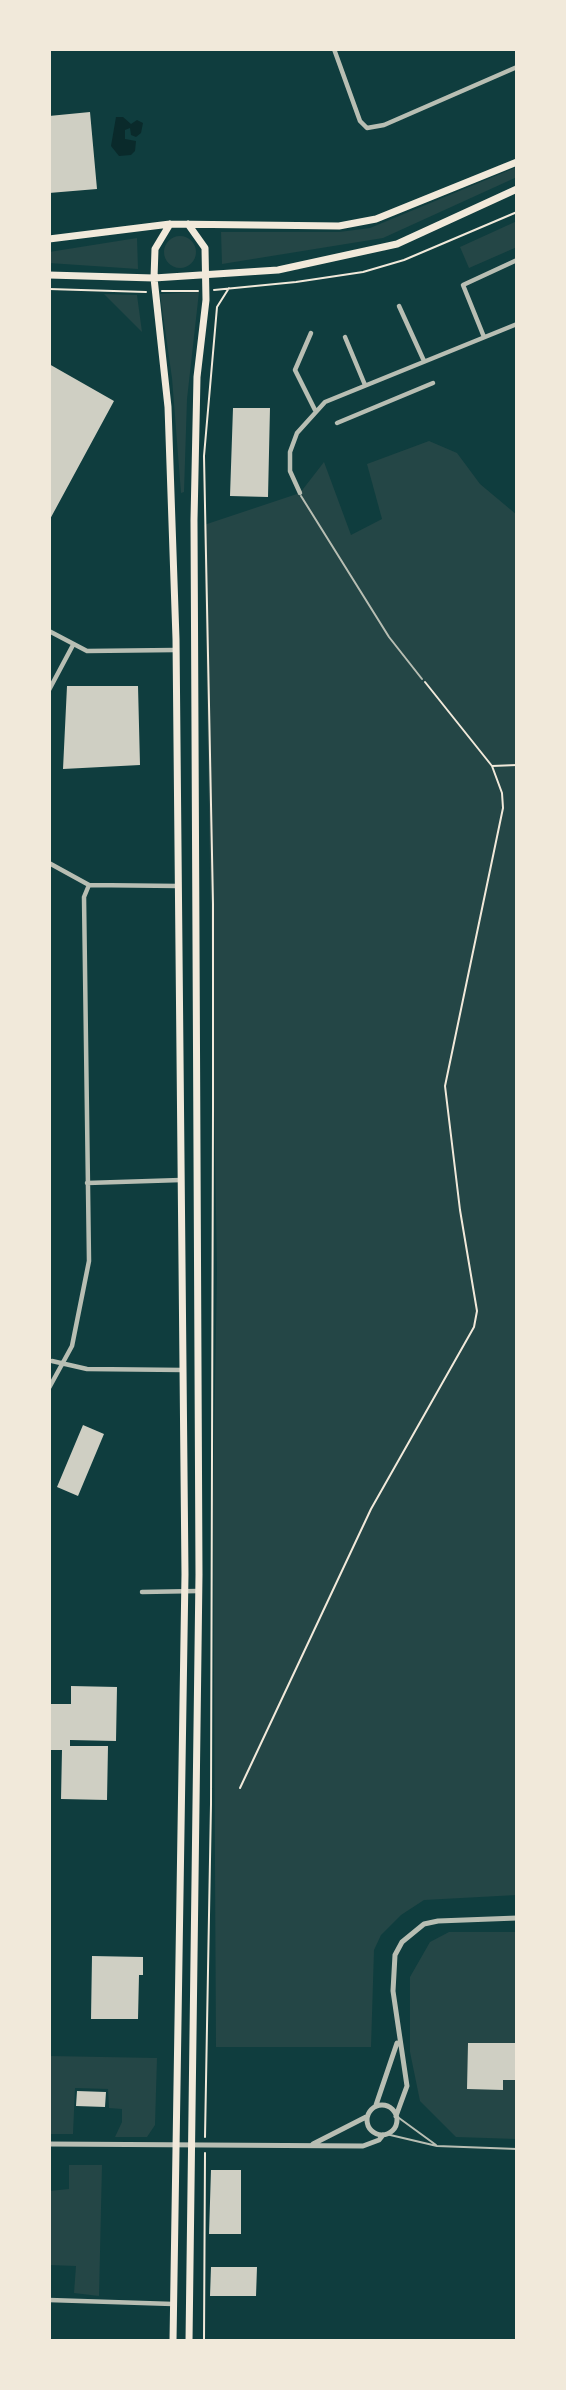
<!DOCTYPE html>
<html>
<head>
<meta charset="utf-8">
<style>
	body { margin:0 }
	#map { position:relative; width:566px; height:2390px; overflow:hidden; background:#0f3d3e; font-family:"IBM Plex Sans",sans-serif }
	canvas { display:block }
	.frame { position:absolute; inset:0; border:51px solid #f1e9da; pointer-events:none }
</style>
</head>
<body>
<div id="map">
<canvas width="566" height="2390"></canvas>
<div class="frame"></div>
</div>
<script>
const g = document.querySelector('canvas').getContext('2d');
g.lineJoin = 'round';
function paint(path, color) { g.fillStyle = color; g.fill(path, 'evenodd'); }
const poly = rows => new Path2D(rows.map(r => 'M' + r).join(''));
function strokePath(path, color, width, dash) { g.strokeStyle = color; g.lineWidth = width; g.lineCap = dash ? 'butt' : 'round'; g.setLineDash(dash || []); g.stroke(path); }
paint(poly([
	[517,167,517,177,383,238,222,264,221,232,339,232,370,228],
	[517,221,517,247,469,268,460,247],
	'164 252a16 16 0 1 1 32 0a16 16 0 1 1-32 0Z',
	[137,238,138,269,49,263,49,252],
	[199,292,187,399,184,492,181,493,172,378,160,294],
	[104,294,137,295,142,332],
	[429,441,457,453,480,484,517,515,517,1895,424,1900,401,1915,381,1935,374,1950,371,2047,216,2047,213,1499,217,1270,204,525,300,493,324,462,351,535,382,519,367,464],
	[449,1932,517,1932,517,2139,456,2137,420,2101,410,2052,410,1977,430,1942],
	[49,2056,157,2058,155,2125,147,2137,115,2137,122,2122,122,2109,109,2108,108,2089,75,2088,73,2134,49,2134],
	[69,2165,102,2165,99,2296,74,2293,76,2266,49,2265,49,2191,69,2189]
]), '#244646');
paint(poly([
	[116,117,123,117,131,124,137,120,143,123,141,133,136,137,131,135,130,128,125,130,125,139,136,141,135,151,131,155,119,156,111,146]
]), '#0a2a2b');
paint(poly([
	[90,112,97,189,49,193,49,116],
	[49,364,114,401,49,521],
	[233,408,270,408,268,497,230,496],
	[67,686,138,686,140,765,63,769],
	[83,1425,104,1434,78,1496,57,1487],
	[71,1686,117,1687,116,1741,70,1740,70,1746,108,1746,107,1800,61,1799,62,1750,49,1750,49,1704,71,1704],
	[92,1956,143,1957,143,1975,139,1975,138,2019,91,2019],
	[468,2043,516,2043,516,2080,503,2080,503,2090,467,2089],
	[77,2091,106,2092,105,2107,76,2106],
	[211,2170,241,2170,241,2234,209,2234],
	[211,2267,257,2267,256,2296,210,2296]
]), '#cfcfc3');
strokePath(poly([
	[49,289,146,292],
	[214,290,296,282,363,272,404,260,517,212],
	[162,291,198,291],
	[425,682,492,766,517,765],
	[240,1788,371,1509,474,1327,477,1311,460,1210,445,1086,503,808,502,793,492,766],
	[205,2137,211,1804,213,1109,213,904,204,456,217,307,229,288],
	[204,2341,205,2153]
]), '#f1e9da', 2);
strokePath(poly([
	[301,496,389,637,422,679],
	[399,2118,436,2145],
	[386,2134,437,2146,517,2149]
]), '#b8beb3', 2);
strokePath(poly([
	[334,49,360,121,367,128,384,125,517,67],
	[399,306,424,361],
	[311,333,295,370,315,410],
	[345,337,365,385],
	[484,337,463,285,517,260],
	[337,423,433,383],
	[300,493,290,471,290,452,297,433,325,402,517,324],
	[49,631,87,651,175,650],
	[49,690,73,645],
	[49,863,89,885,178,886],
	[87,1183,181,1180],
	[52,1361,87,1369,183,1370],
	[49,1388,72,1346,89,1261,84,897,89,885],
	[142,1592,198,1591],
	[49,2300,173,2304]
]), '#b8beb3', 4.5);
strokePath(poly([
	'367 2120a15 15 0 1 1 30 0a15 15 0 1 1-30 0Z',
	[376,2105,397,2043],
	[396,2116,407,2086,393,1991,395,1955,402,1942,424,1924,438,1921,517,1918],
	[49,2144,363,2146,379,2140,383,2135],
	[313,2144,366,2117]
]), '#b8beb3', 5);
strokePath(poly([
	[170,224,155,249,154,278,168,407,176,639,185,1574,173,2341],
	[188,224,205,248,206,300,197,377,194,520,199,1574,189,2341],
	[49,239,170,224,339,226,376,219,517,162],
	[49,275,154,278,278,270,397,244,517,189]
]), '#f1e9da', 7);
</script>
</body>
</html>
